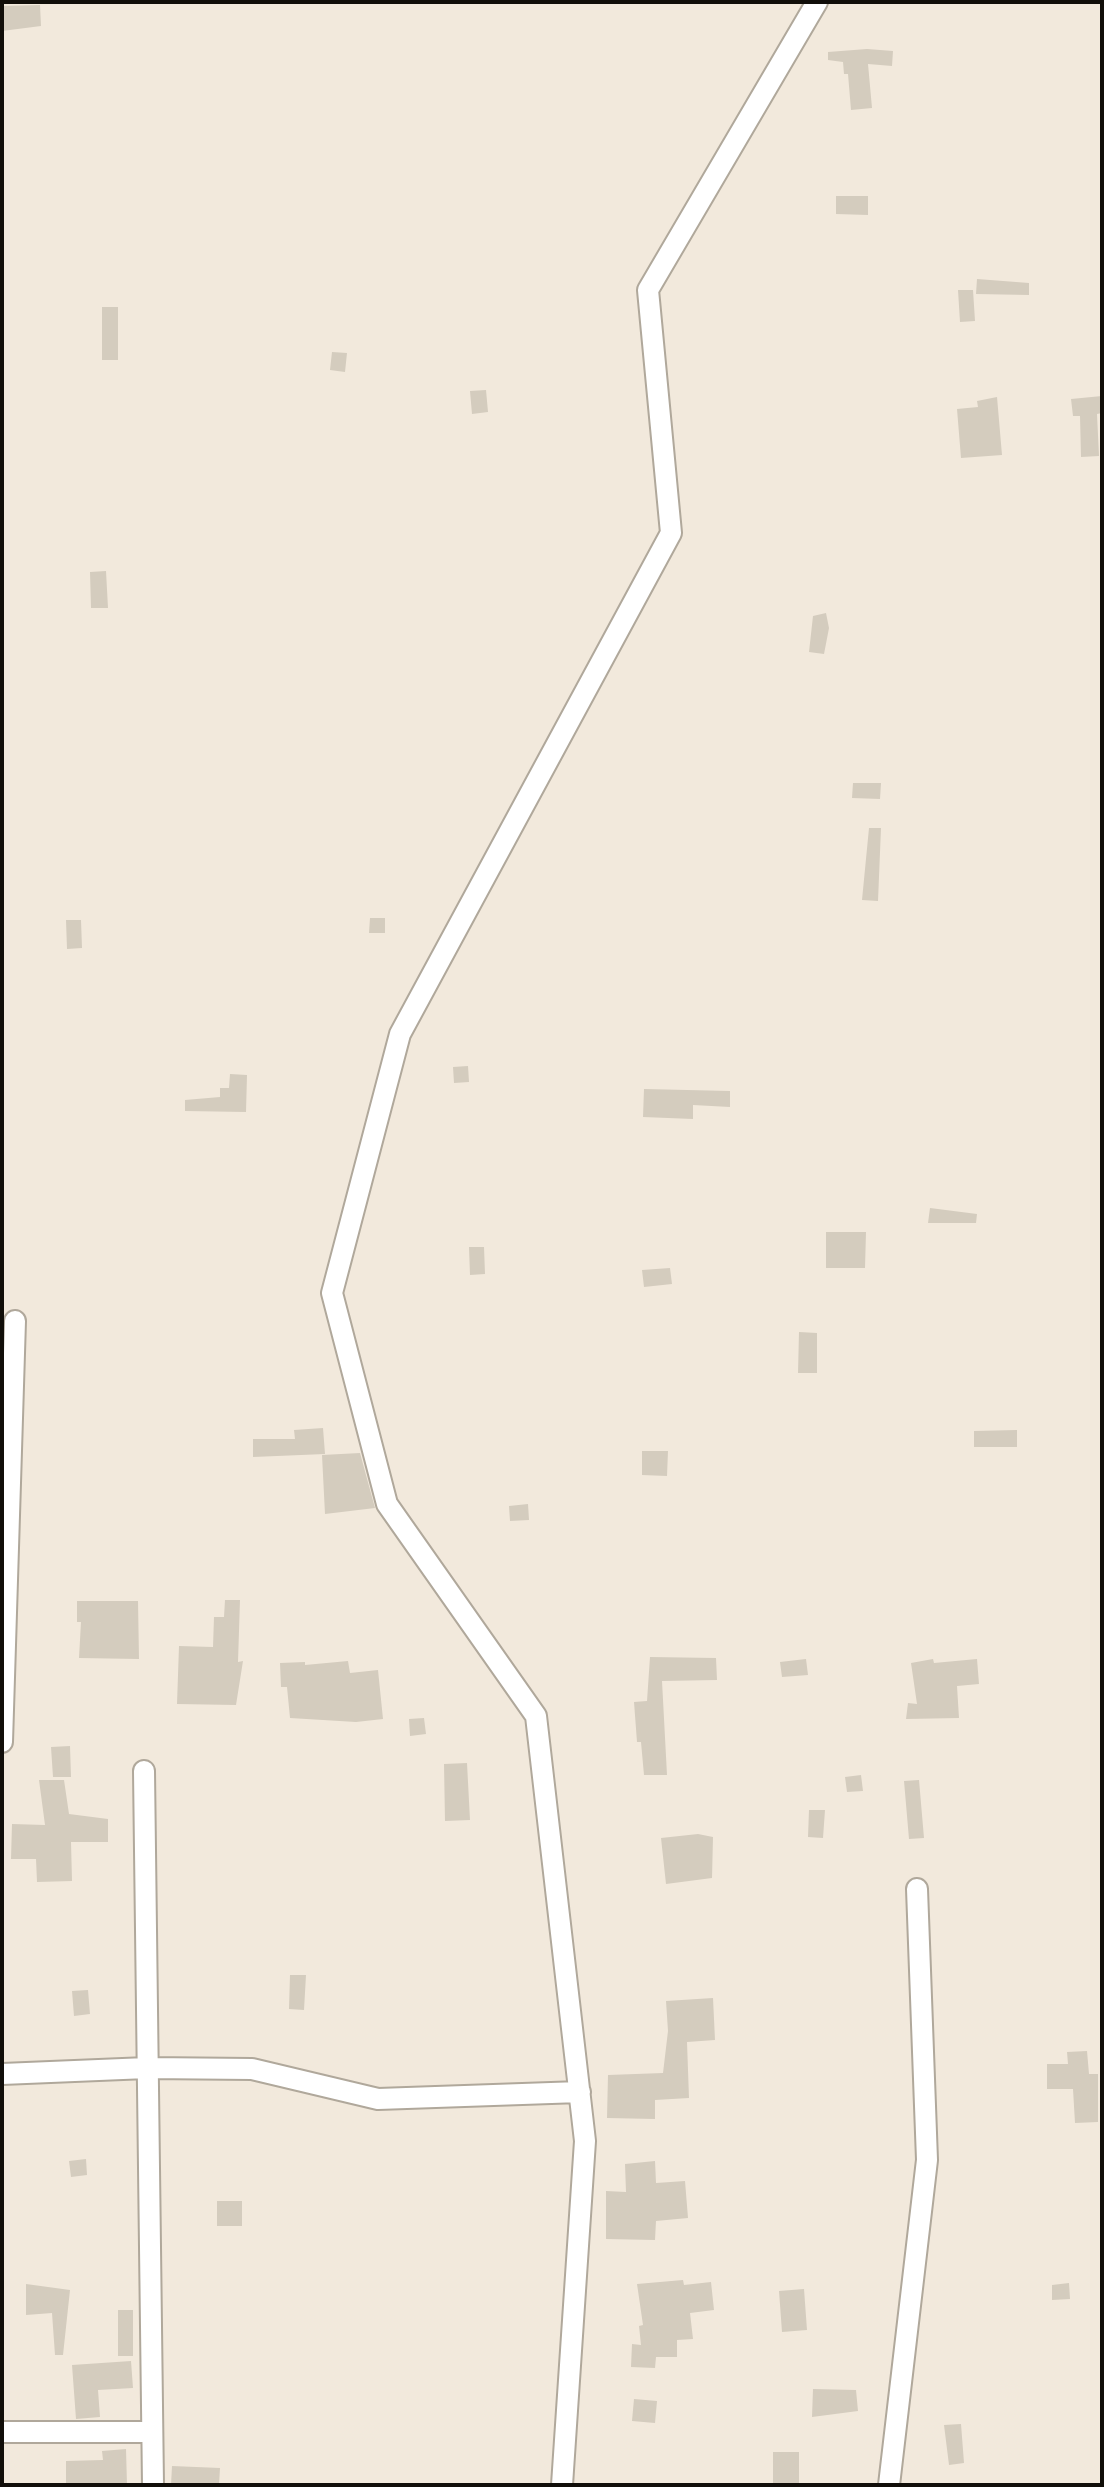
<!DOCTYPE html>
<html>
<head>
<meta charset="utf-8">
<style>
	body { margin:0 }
	#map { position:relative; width:1104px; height:2487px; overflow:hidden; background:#f2e9dc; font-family:"Crimson Pro",serif }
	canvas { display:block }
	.frame { position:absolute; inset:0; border:4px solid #110e09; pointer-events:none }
</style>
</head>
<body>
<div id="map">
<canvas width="1104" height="2487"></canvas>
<div class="frame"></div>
</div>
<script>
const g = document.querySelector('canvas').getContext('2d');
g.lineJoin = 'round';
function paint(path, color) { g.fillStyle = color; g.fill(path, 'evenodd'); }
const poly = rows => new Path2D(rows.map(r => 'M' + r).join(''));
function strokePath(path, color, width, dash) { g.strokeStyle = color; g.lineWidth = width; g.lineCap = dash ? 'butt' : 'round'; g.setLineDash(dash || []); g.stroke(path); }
paint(poly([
	[40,5,41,26,2,31,2,6],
	[867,49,893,51,892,66,868,64,872,108,851,110,848,74,844,74,843,62,828,60,828,52],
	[836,196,868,196,868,215,836,214],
	[977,279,1029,283,1029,295,976,294],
	[958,290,973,290,975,321,960,322],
	[102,307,118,307,118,360,102,360],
	[332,352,347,353,345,372,330,370],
	[486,390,488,412,472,414,470,391],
	[1102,396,1102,413,1097,414,1099,456,1081,457,1080,416,1073,416,1071,399],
	[997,397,1002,455,961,458,957,409,978,407,977,401],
	[106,571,108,608,91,608,90,572],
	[826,613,829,628,824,654,809,652,813,616],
	[853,783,881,783,880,799,852,798],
	[869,828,881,828,878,901,862,900],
	[370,918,385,918,385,933,369,933],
	[66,920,81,920,82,948,67,949],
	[468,1066,469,1082,454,1083,453,1067],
	[230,1074,247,1075,246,1112,185,1111,185,1100,220,1097,220,1088,229,1088],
	[644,1089,730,1091,730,1107,693,1105,693,1119,643,1117],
	[930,1208,977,1214,976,1223,928,1223],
	[826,1232,866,1232,865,1268,826,1268],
	[469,1247,484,1247,485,1274,470,1275],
	[670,1268,672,1284,644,1287,642,1270],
	[799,1332,817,1333,817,1373,798,1373],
	[323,1428,325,1454,253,1457,253,1439,295,1439,294,1430],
	[1017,1430,1017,1447,974,1447,974,1431],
	[642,1451,668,1451,667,1476,642,1475],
	[360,1453,375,1508,325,1514,322,1455],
	[528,1504,529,1520,510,1521,509,1506],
	[225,1600,240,1600,238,1662,243,1661,236,1705,177,1704,179,1646,213,1647,214,1617,224,1617],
	[77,1601,138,1601,139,1659,79,1658,81,1622,77,1622],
	[650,1657,716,1658,717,1680,662,1681,667,1775,644,1775,641,1742,637,1742,634,1702,647,1701],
	[806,1659,808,1675,782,1677,780,1662],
	[933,1659,934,1663,977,1659,979,1684,957,1686,959,1718,906,1719,908,1703,917,1704,911,1663],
	[348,1661,350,1673,378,1670,383,1719,356,1722,290,1718,287,1687,281,1687,280,1663,305,1662,305,1665],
	[424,1718,426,1734,410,1736,409,1719],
	[70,1746,71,1777,53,1777,51,1747],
	[467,1763,470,1820,445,1821,444,1764],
	[861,1775,863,1791,847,1792,845,1777],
	[39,1780,64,1780,69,1814,108,1819,108,1842,71,1842,72,1881,37,1882,36,1859,11,1859,12,1824,45,1825],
	[919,1780,924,1838,909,1839,904,1781],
	[809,1810,825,1810,823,1838,808,1837],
	[698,1834,713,1837,712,1878,666,1884,661,1838],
	[290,1975,306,1975,304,2010,289,2009],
	[88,1990,90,2014,74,2016,72,1991],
	[713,1998,715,2040,687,2042,689,2098,655,2100,655,2119,607,2118,608,2075,663,2073,668,2031,666,2001],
	[1087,2051,1089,2074,1098,2074,1098,2122,1075,2123,1073,2089,1047,2089,1047,2064,1068,2064,1067,2052],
	[86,2159,87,2175,71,2177,69,2161],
	[655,2161,656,2183,685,2181,688,2218,656,2221,655,2240,606,2239,606,2191,626,2192,625,2164],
	[217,2201,242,2201,242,2226,217,2226],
	[683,2280,684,2285,711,2282,714,2310,690,2313,693,2339,677,2340,677,2357,656,2357,655,2368,631,2367,632,2344,641,2345,639,2326,643,2325,637,2284],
	[1069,2283,1070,2299,1052,2300,1052,2285],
	[26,2284,70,2290,63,2355,55,2355,52,2313,26,2315],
	[804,2289,807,2330,782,2332,779,2291],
	[118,2310,133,2310,133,2356,118,2356],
	[131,2361,133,2388,98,2390,100,2417,76,2419,72,2365],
	[813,2389,856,2390,858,2411,812,2417],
	[634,2399,657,2401,655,2423,632,2421],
	[961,2424,964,2463,949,2465,944,2425],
	[126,2449,127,2485,66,2485,66,2461,103,2460,102,2451],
	[773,2452,799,2452,799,2485,773,2485],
	[172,2466,220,2468,219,2485,171,2485]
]), '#d4ccbe');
const street = poly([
	[2,1742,15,1321],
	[144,1771,153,2485],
	[2,2074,147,2068,252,2069,378,2099,580,2092],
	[2,2432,152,2432],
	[562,2485,585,2141,536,1716,387,1504,332,1293,400,1034,671,533,648,290,817,2],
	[889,2485,927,2160,917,1889]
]);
strokePath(street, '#b0a89b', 24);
strokePath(street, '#fff', 20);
</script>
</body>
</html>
